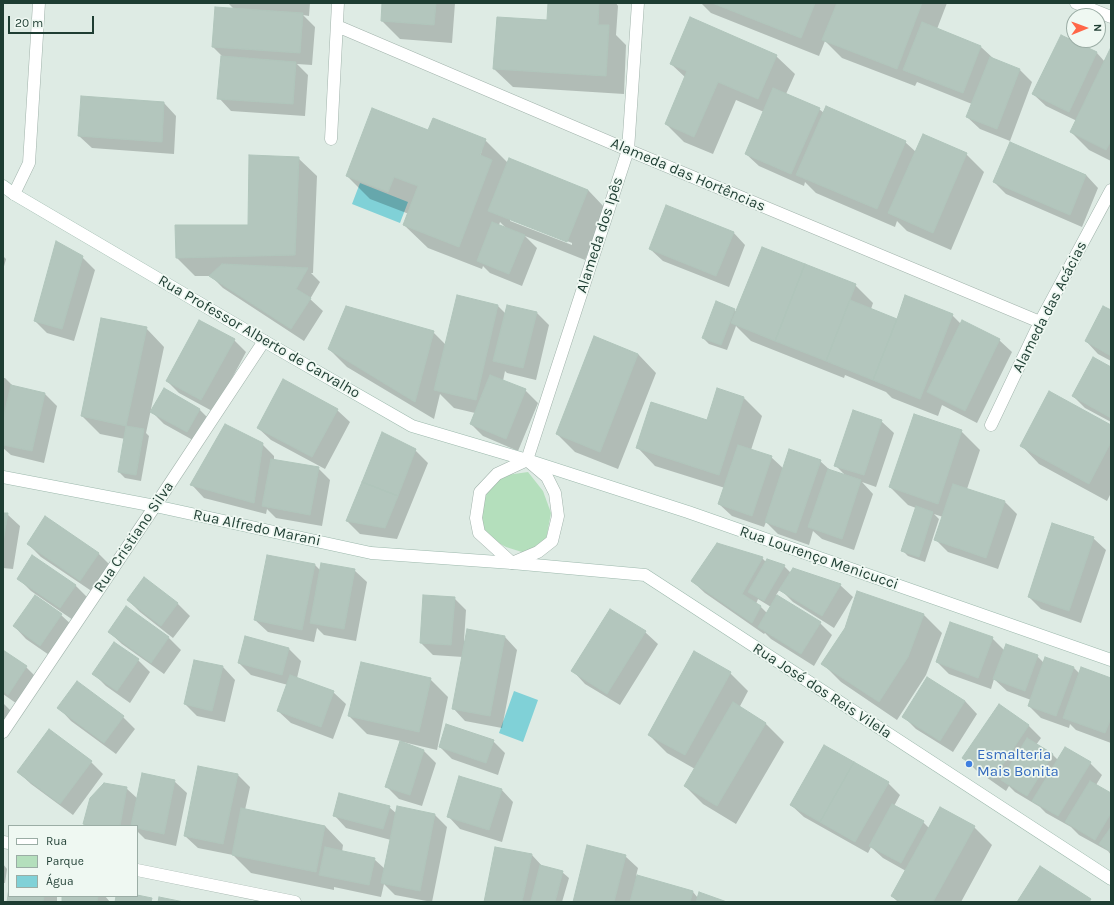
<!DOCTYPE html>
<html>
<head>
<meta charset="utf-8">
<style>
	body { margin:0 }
	#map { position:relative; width:1114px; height:905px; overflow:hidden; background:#deebe4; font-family:Karla,sans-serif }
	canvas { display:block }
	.frame { position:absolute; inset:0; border:4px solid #1e3d32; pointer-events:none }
	.legend { position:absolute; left:8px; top:825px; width:130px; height:72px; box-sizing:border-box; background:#eff8f2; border:1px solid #9bada5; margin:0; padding:5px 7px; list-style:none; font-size:12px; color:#1e3d32 }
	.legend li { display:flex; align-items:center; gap:8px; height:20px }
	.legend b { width:20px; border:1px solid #9bada5 }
	.north { position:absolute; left:1066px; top:8px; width:40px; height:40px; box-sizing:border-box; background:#eff8f2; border:1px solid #9bada5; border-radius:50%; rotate:89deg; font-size:11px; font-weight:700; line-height:16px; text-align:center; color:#1e3d32 }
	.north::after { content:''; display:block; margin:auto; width:14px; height:18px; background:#ff6648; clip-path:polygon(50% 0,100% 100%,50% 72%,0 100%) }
	.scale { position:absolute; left:8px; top:16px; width:86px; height:18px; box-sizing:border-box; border:2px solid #1e3d32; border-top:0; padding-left:5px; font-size:12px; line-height:14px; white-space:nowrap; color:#1e3d32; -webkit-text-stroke:3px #eff8f2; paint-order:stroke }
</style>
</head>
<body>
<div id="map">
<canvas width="1114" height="905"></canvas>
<div class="frame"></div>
<ul class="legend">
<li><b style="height:5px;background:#fff"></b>Rua</li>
<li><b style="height:11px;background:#b4dfbc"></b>Parque</li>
<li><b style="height:11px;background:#80d1d7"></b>Água</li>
</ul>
<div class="north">N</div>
<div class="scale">20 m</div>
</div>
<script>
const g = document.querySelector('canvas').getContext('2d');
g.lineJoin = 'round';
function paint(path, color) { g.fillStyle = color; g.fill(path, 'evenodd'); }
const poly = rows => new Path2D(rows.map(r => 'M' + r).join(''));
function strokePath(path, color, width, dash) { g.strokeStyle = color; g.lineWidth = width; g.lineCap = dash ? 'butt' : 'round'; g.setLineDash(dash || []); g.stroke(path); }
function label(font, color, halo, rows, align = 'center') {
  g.font = font + ' Karla,sans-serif'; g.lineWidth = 3.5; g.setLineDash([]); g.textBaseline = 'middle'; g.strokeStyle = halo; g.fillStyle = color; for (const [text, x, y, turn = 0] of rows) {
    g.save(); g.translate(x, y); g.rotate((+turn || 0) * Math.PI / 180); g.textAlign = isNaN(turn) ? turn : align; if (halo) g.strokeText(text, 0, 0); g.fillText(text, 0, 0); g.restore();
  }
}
paint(poly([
	[528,472,543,491,551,513,546,540,525,553,506,547,491,539,481,527,480,514,485,497,496,479,507,475]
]), '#b4dfbc');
paint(poly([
	[360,183,408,202,400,223,352,204],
	[514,691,538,700,523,742,499,733]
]), '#80d1d7');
paint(poly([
	[228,3,310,3,309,16,303,15,315,27,312,65,297,64,308,75,305,116,231,111,219,98,224,58,213,47,235,10],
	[383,3,455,3,452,43,400,39,382,21],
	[549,3,616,3,618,6,616,35,626,45,624,94,513,87,494,69,548,21],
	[701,3,947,3,937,29,981,47,994,59,1020,70,1032,82,1010,141,980,129,967,117,972,104,917,82,915,86,842,58,825,41,819,56,711,13],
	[1061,36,1097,53,1105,62,1111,49,1111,161,1089,150,1071,132,1077,121,1046,106,1033,94],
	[776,56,795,74,786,94,819,109,824,113,905,142,916,152,966,154,984,172,951,250,907,231,897,221,895,227,816,193,805,182,804,186,759,166,746,154,764,112,736,100,713,154,684,142,666,124,686,78,671,64],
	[164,103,176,116,174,154,92,148,79,136],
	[429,131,485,140,508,163,588,190,606,209,585,260,525,236,537,248,522,286,490,273,483,266,482,269,428,248,404,225,409,214,370,199,347,176],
	[480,150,482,150,479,160],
	[510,218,572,243,572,245,510,221],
	[500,222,507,229,499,225],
	[1010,143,1086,175,1098,188,1082,227,1006,194,994,182],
	[298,158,317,176,313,273,311,273,320,282,310,299,323,311,304,341,223,288,211,276,195,276,177,258,249,226],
	[733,232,745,245,729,287,663,261,650,249],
	[3,256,6,259,3,270],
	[82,257,95,270,74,341,47,333,35,321],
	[855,285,873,303,871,309,898,320,952,315,961,324,999,340,1012,352,977,423,942,405,938,416,892,398,886,392,845,375,844,378,751,341,736,326,727,350,709,344,703,338,734,310,737,312],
	[458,296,498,306,506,314,537,313,549,325,536,380,507,373,505,371,503,381,525,390,538,403,518,451,483,436,471,424,475,413,454,408,440,394,434,419,347,367,329,349,433,332,446,345],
	[1111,312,1111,361,1098,354,1086,341],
	[146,328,164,347,146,433,149,436,141,481,125,478,119,472,125,439,100,434,82,416],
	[234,340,246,352,214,412,179,393,167,381],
	[638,354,656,373,618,469,575,452,557,434],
	[1111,368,1111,422,1085,408,1073,396],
	[3,378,5,378,14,387,45,394,57,406,44,463,11,455,3,448,3,449],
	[744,398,762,416,751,450,771,457,784,469,820,461,831,471,846,476,835,465,881,421,894,433,876,487,862,482,873,494,854,550,822,539,813,531,809,545,778,534,766,522,764,527,732,516,719,504,725,488,655,466,637,447,708,421],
	[199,409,212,422,200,444,164,424,151,411],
	[337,410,350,422,325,469,271,440,258,428],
	[1111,426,1111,493,1107,501,1039,464,1021,445],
	[961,431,980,450,967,489,1005,502,1017,514,998,569,948,552,936,540,943,517,934,514,939,519,925,562,908,556,902,550,916,508,908,505,890,487],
	[383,433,415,450,428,463,397,539,360,534,347,521],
	[262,444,274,456,274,460,318,468,330,480,322,526,276,518,267,509,266,514,204,498,192,485],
	[3,514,7,514,20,526,13,569,3,568],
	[1093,538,1106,550,1081,623,1041,609,1029,597],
	[28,544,98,553,111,566,93,592,41,557],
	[762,558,766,562,784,566,791,573,840,585,853,597,834,628,793,602,780,589,776,595,820,623,832,635,814,666,771,639,765,633,764,634,705,593,692,581],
	[758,599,771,607,767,613,760,606,756,604],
	[315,565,321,571,354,570,367,582,356,641,324,635,317,628,314,642,268,632,255,620],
	[18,578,75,585,88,598,73,620,31,591],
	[144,579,178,604,190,616,173,638,140,612,128,600],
	[858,592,924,615,942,633,926,675,897,720,841,682,823,664,846,629],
	[454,598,466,610,464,641,505,637,517,650,502,728,465,721,453,708,463,657,433,655,421,643],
	[126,607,169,638,181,650,164,674,122,644,109,632],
	[61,615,74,627,52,657,26,639,14,626],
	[645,632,658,644,620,705,585,684,573,671],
	[246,637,289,649,301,661,297,678,333,692,346,704,333,739,291,723,278,711,288,685,251,675,239,663],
	[992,638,1004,650,1037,656,1044,663,1074,668,1080,674,1111,680,1111,743,1076,730,1070,724,1069,728,1041,718,1029,706,1031,700,1007,691,994,679,991,689,949,674,937,662],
	[3,651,26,667,38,679,20,706,3,694],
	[138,660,150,672,130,703,106,686,93,673],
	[223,667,235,680,225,722,197,716,185,704],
	[730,673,748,691,739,708,766,724,784,742,736,824,703,804,685,786,695,769,667,753,649,735],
	[430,679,448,697,437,750,403,742,403,743,424,751,436,763,422,806,399,799,386,786,401,741,367,734,349,716],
	[965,701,977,714,953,752,916,729,904,717],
	[3,703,13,713,3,727],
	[999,705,1029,726,1041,738,1036,745,1053,755,1058,760,1090,763,1102,775,1096,785,1111,794,1111,855,1108,851,1079,835,1071,827,1046,813,1040,807,1015,792,1009,786,1006,791,976,770,964,758],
	[59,708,123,717,135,729,116,754,71,721],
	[493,741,505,753,498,775,452,759,440,747],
	[91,762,103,774,73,815,31,784,18,772],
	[237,774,250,787,245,810,325,826,343,845,342,852,374,859,385,869,391,840,346,828,334,815,389,807,397,814,398,807,435,815,447,827,432,902,395,895,384,884,381,897,334,887,334,890,251,873,233,855,198,848,185,836],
	[174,781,187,793,176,846,145,839,137,831,137,826,86,826,84,824,126,788,138,799],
	[888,783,900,795,894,806,923,822,929,828,974,827,992,845,961,902,898,902,892,896,906,871,883,858,871,847,868,853,804,817,791,805],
	[501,789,513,802,502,842,460,829,448,816],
	[532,855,543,867,562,872,569,878,562,902,485,902],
	[625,856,638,868,636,876,693,892,698,898,724,902,574,902],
	[3,864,7,869,5,883,3,883],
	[9,896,57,896,57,902,8,902],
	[63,896,105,896,110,902,63,902]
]), '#0003');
const building = poly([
	[382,3,436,3,434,25,381,21,382,3],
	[548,3,599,3,598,25,609,25,606,76,493,69,497,17,547,20,548,3],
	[712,3,815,3,801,38,712,3],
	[837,3,922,3,897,69,822,40,837,3],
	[215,7,303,13,300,53,212,47,215,7],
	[690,17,777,55,758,99,718,82,694,137,665,124,687,71,670,64,690,17],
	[922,22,981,46,963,93,903,70,922,22],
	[1061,35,1097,52,1069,112,1032,94,1061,35],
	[1111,47,1111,141,1106,150,1070,132,1111,47],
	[221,56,296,62,293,104,217,99,221,56],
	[990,57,1020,69,997,129,966,117,990,57],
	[773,88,820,108,791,174,745,154,773,88],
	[81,96,164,102,162,142,78,136,81,96],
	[826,106,906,141,877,209,796,175,826,106],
	[372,108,428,130,433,118,486,139,480,155,492,160,459,247,403,225,418,186,394,177,388,192,346,176,372,108],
	[923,134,967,153,933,233,888,213,923,134],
	[1010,142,1086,175,1070,215,993,182,1010,142],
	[249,155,299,157,295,255,176,258,175,225,248,225,249,155],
	[509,158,588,190,567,242,488,211,509,158],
	[666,205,734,232,716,276,649,249,666,205],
	[492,222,525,235,509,274,477,261,492,222],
	[56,241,83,256,62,329,34,321,56,241],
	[762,247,805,264,775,341,731,323,762,247],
	[222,264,308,268,296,289,311,298,291,329,209,276,222,264],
	[805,264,856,284,826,361,775,341,805,264],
	[457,295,498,305,476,400,434,390,457,295],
	[905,295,953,314,920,399,873,380,897,319,905,295],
	[850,300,897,319,873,380,826,361,850,300],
	[716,301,735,309,721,345,702,338,716,301],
	[507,305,537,312,523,368,493,361,507,305],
	[346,306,434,331,415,402,328,349,346,306],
	[1103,306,1111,310,1111,356,1085,341,1103,306],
	[101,318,147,327,126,426,81,416,101,318],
	[199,320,235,339,201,400,166,381,199,320],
	[962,320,1000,339,965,411,927,392,962,320],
	[594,336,638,354,600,452,556,434,594,336],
	[1093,357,1111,367,1111,418,1072,396,1093,357],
	[490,375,526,389,506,439,470,424,490,375],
	[283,379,338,409,312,457,257,428,283,379],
	[11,385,45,393,32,451,3,445,3,419,11,385],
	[164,388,200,409,187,432,150,412,164,388],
	[717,388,744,397,719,475,636,448,651,402,707,420,717,388],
	[1049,391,1111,425,1111,442,1089,484,1020,446,1049,391],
	[853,410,882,420,864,475,834,466,853,410],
	[914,414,962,430,938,504,889,487,914,414],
	[225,424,263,443,254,503,190,485,225,424],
	[126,426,144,429,136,475,118,472,126,426],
	[382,432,416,449,398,496,362,482,382,432],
	[738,445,772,456,752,516,718,504,738,445],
	[789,449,821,460,796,533,765,522,789,449],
	[271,459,319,467,310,515,262,506,271,459],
	[828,469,861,480,842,539,808,527,828,469],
	[362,482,398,496,385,528,346,521,362,482],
	[953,484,1005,501,986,558,934,540,953,484],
	[916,506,933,512,919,557,901,551,916,506],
	[3,513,8,513,3,542,3,513],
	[45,516,99,553,80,581,27,544,45,516],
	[1052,523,1094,537,1069,611,1028,597,1052,523],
	[717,543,763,557,742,594,761,606,752,623,691,581,717,543],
	[32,555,76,585,60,608,17,579,32,555],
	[267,555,315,564,302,630,254,620,267,555],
	[767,559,785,565,764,601,748,592,767,559],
	[321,563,355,569,344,629,310,623,321,563],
	[793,568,841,584,822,616,779,590,793,568],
	[144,577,178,603,161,626,127,600,144,577],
	[857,591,924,614,908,657,879,702,821,664,845,628,857,591],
	[35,595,62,614,40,646,13,626,35,595],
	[423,595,455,597,451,645,420,643,423,595],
	[777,595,821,622,801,654,758,627,777,595],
	[126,606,169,637,151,663,108,632,126,606],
	[610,609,646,631,607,694,571,671,610,609],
	[950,622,993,637,978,678,936,662,950,622],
	[467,629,505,636,490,716,452,709,467,629],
	[245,636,289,648,282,675,238,663,245,636],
	[114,642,139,659,117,691,92,674,114,642],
	[1006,644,1038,655,1025,691,993,679,1006,644],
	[3,650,27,666,8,695,3,691,3,650],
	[694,651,731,672,685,755,648,735,694,651],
	[1045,657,1074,667,1056,716,1028,706,1045,657],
	[194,660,223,666,212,711,184,704,194,660],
	[361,662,431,678,419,732,348,716,361,662],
	[1081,667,1111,678,1111,718,1105,733,1063,718,1081,667],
	[290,675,334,691,321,727,277,711,290,675],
	[927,677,965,701,940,741,902,717,927,677],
	[77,681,124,716,104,743,57,708,77,681],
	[733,702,766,723,717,806,684,786,733,702],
	[999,704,1029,725,993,779,962,758,999,704],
	[446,724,494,740,486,763,439,747,446,724],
	[49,729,92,761,60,804,17,772,49,729],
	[1027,738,1053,754,1027,796,1001,780,1027,738],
	[400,741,424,750,410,795,385,787,400,741],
	[824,745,854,762,820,822,790,805,824,745],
	[1065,747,1091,762,1058,816,1032,801,1065,747],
	[854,762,889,782,855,842,820,822,854,762],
	[198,766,238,774,223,844,184,836,198,766],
	[142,773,175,780,164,834,137,828,137,826,131,826,142,773],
	[459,776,502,789,489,830,447,817,459,776],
	[1090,781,1111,793,1111,813,1095,840,1065,822,1090,781],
	[104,783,127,787,120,826,92,826,83,824,90,798,104,783],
	[339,793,390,806,383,829,333,816,339,793],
	[892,804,924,821,901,863,869,846,892,804],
	[397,806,435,814,420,891,381,883,397,806],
	[940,807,975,826,933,902,901,902,891,896,940,807],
	[241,808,325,826,316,872,232,855,241,808],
	[1111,827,1111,852,1099,844,1111,827],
	[587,845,626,855,614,902,573,902,587,845],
	[325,847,375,858,369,885,319,875,325,847],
	[495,847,532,854,522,902,484,902,495,847],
	[540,865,563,871,555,902,531,901,540,865],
	[1040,866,1091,899,1089,902,1017,902,1040,866],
	[637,875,693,891,690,902,630,902,637,875],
	[9,888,9,896,44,896,43,902,7,902,9,888],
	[699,892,727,902,696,902,699,892],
	[137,895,152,898,151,902,115,902,116,896,137,896,137,895],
	[62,896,98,896,97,902,62,902,62,896],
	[159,897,184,902,158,902,159,897]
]);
paint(building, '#b3c6bd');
strokePath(building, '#b0c5bb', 1);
const minor = poly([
	[1076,3,1111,17],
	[337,26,628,150,1040,322],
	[331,139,338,3],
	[14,194,29,163,39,3],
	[991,425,1040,322,1111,190],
	[527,460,628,150,638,3],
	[527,460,547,477,555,493,558,516,552,541,538,552,512,563,479,533,476,518,480,492,497,474,527,460],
	[3,732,155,506,264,341],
	[3,842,9,843],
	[137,870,295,902]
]);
const secondary = poly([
	[3,186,14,194,264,341,412,426,527,460,688,512,1111,660],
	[3,477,155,506,371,553,512,563,645,575,1111,879]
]);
strokePath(minor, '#a1b3ab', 13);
strokePath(secondary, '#9cb8ac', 13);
strokePath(minor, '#fff', 12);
strokePath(secondary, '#fff', 12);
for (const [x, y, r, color] of [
	[969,764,4,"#3f7fe0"]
]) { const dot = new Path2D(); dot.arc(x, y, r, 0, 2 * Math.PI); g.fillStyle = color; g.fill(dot); strokePath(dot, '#eff8f2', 1.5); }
label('15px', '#1e3d32', '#eff8f2', [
	["Alameda das Hortências",688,175,23],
	["Alameda dos Ipês",600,235,-72],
	["Alameda das Acácias",1050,307,-63],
	["Rua Professor Alberto de Carvalho",259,337,30],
	["Rua Alfredo Marani",257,528,12],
	["Rua Cristiano Silva",134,537,-56],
	["Rua Lourenço Menicucci",819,558,19],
	["Rua José dos Reis Vilela",822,691,33]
]);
label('15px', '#366cbe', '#eff8f2', [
	["Esmalteria",977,755],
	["Mais Bonita",977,772]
], 'left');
</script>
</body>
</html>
